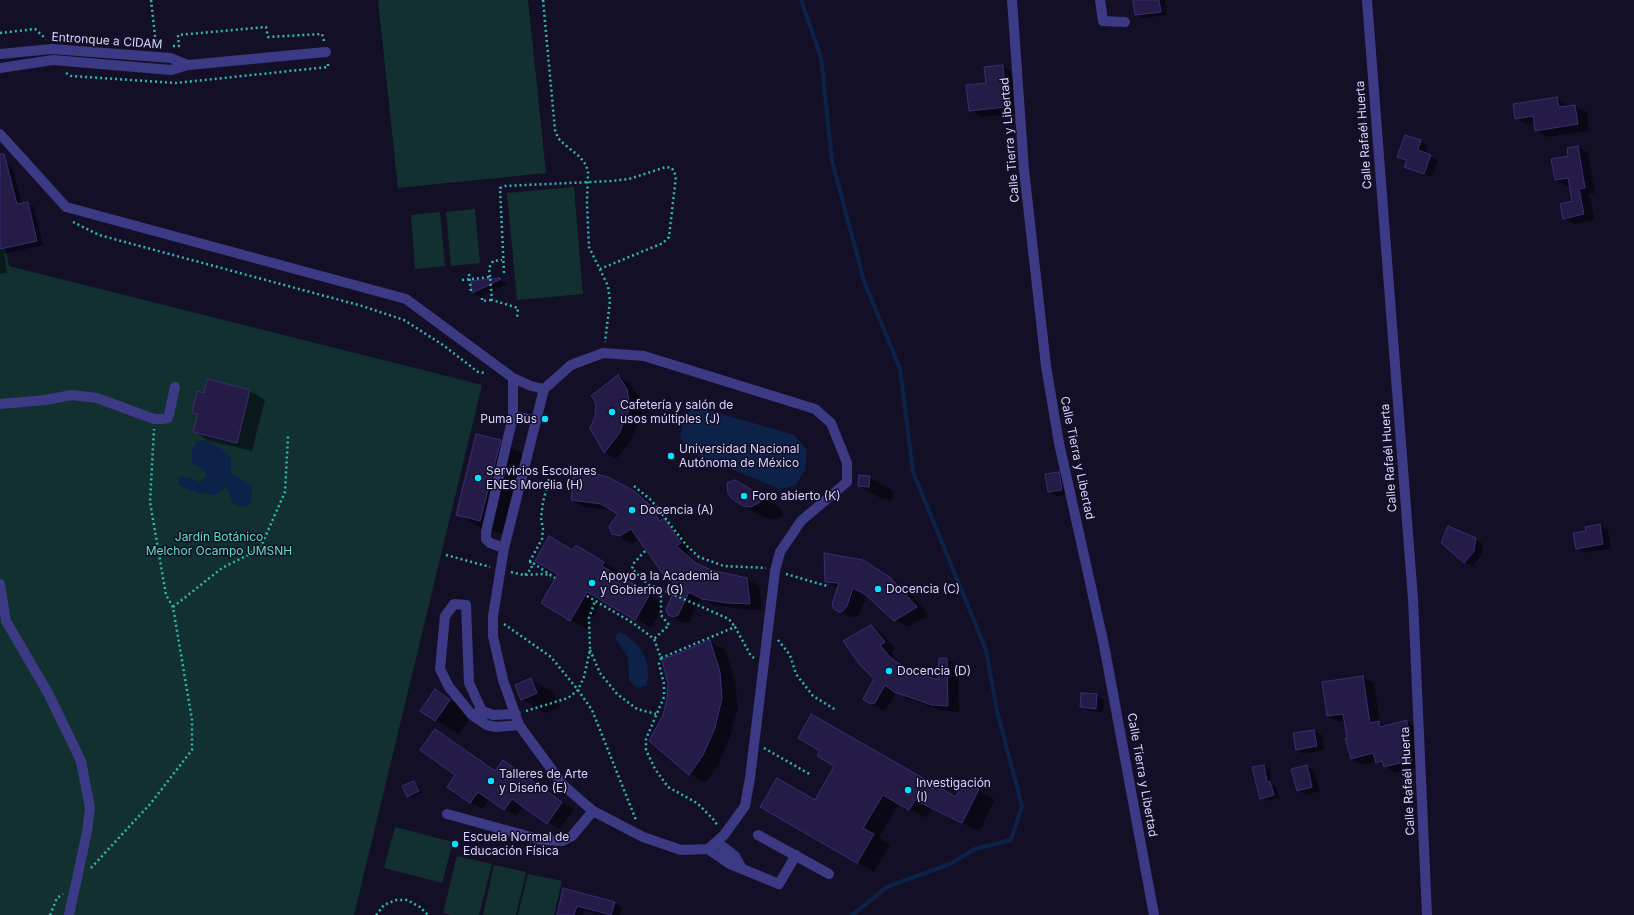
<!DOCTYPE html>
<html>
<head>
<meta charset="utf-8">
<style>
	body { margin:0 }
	canvas { display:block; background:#130f26 }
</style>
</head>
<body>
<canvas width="1634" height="915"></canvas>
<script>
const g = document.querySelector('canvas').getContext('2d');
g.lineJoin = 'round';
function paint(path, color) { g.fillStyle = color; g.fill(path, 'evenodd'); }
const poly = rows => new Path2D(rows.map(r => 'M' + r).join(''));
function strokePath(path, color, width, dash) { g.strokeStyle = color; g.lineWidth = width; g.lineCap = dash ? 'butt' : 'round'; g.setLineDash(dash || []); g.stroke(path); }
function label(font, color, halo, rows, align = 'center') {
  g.font = font + ' Inter,sans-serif'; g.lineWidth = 3; g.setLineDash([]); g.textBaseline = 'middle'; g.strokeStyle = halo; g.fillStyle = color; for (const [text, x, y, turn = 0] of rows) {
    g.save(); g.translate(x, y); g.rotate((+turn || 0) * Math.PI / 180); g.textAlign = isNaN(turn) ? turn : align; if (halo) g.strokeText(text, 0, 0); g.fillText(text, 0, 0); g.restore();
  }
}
paint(poly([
	[378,0,528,0,546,173,398,188],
	[574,187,583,294,517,300,507,193],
	[475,209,480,263,451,266,446,212],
	[440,212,445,266,415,269,411,215],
	[0,220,9,266,482,385,354,915,0,915],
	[395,827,453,842,442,883,384,868],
	[457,856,492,864,479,915,451,915,443,913],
	[494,865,526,872,516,915,483,915],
	[528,874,562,881,554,915,518,915]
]), '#12302f');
paint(poly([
	[698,407,794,435,807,450,805,470,795,486,780,489,690,452,680,438,684,415],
	[201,440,208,441,223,450,231,458,231,472,252,486,251,503,247,507,238,506,231,501,230,493,226,487,216,495,196,493,178,484,178,479,181,476,200,482,207,475,201,468,192,463,192,449,195,443],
	[618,632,626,635,638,645,647,661,648,675,647,685,637,688,629,680,628,657,615,638]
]), '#0c2248');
paint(poly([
	[1134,0,1165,0,1167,15,1143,18,1136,14],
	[1003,66,1014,73,1018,113,981,117,970,110,987,84],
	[1557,98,1569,107,1575,106,1587,112,1589,131,1547,137,1536,130,1535,124,1528,125,1516,118],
	[1406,136,1428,145,1425,154,1438,160,1432,177,1406,167,1408,161,1399,156],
	[1578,147,1588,153,1595,193,1589,194,1595,220,1574,224,1564,218,1573,202,1570,185,1566,186,1556,180],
	[5,162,12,166,22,204,27,203,34,207,43,245,4,254,7,273,0,274,0,163],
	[500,279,507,284,480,297,473,293,472,282],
	[493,282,494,284,479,291,479,289],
	[618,376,630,383,639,397,642,414,630,441,616,459,604,452,596,417,596,401],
	[250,391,265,400,252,451,210,441,194,432,199,415,193,412,205,394],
	[500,441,523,454,503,534,480,528,457,514],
	[1059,473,1066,477,1069,494,1057,496,1049,491],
	[869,477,893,491,892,500,882,499,859,486],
	[735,481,780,508,783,516,774,520,761,516,737,502,729,493],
	[634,491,646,499,661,512,666,521,676,526,692,550,687,554,705,568,711,571,747,579,759,586,762,610,740,609,714,605,701,598,690,622,683,623,670,616,668,613,679,585,639,538,633,543,627,542,611,531,619,514,613,510,584,507,572,500],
	[1600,526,1608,530,1611,548,1584,553,1577,548],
	[1476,539,1483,544,1481,556,1472,566,1464,562],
	[576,546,619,571,617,576,665,604,651,628,603,600,586,629,542,603],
	[876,569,904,586,929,615,908,627,895,620,866,595,860,614,856,617,852,618,835,608,838,588,826,581],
	[871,626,882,633,895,649,891,652,901,665,912,672,939,681,946,659,958,665,959,712,944,711,906,698,896,692,886,709,882,710,870,703,875,679],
	[710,641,726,650,735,681,738,707,730,737,719,764,705,783,690,774],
	[1363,677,1374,683,1380,723,1386,726,1407,721,1418,727,1422,766,1396,773,1377,761,1363,765,1351,759,1345,721,1339,722,1328,716],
	[530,679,554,693,560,707,545,713,522,699],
	[436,691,473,714,459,734,421,711],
	[1097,695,1104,700,1103,712,1089,711,1081,707],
	[435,730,496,772,503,762,515,768,574,810,559,829,523,806,516,816,489,799,482,809,470,802],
	[1314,731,1322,735,1324,750,1304,754,1296,749],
	[836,766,956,798,964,783,995,800,979,831,931,808,926,818,899,803,879,838,890,845,874,872,761,807,815,801],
	[1264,766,1270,770,1272,784,1276,786,1279,798,1267,801,1261,798],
	[1307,766,1314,771,1320,791,1306,795,1298,790],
	[414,782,417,784,422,793,411,798,408,796],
	[564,890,614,903,622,907,620,915,603,915,584,910,583,915,558,915]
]), '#0007');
strokePath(poly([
	[801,0,821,57,832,161,864,281,900,369,913,472,986,650,997,711,1022,806,1011,840,975,849,952,863,887,887,852,915]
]), '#0c2248', 4);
const building = poly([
	[1133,0,1159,0,1161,12,1135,15,1133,0],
	[1003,65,1007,107,969,111,966,85,986,83,984,67,1003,65],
	[1557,97,1559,107,1575,105,1578,124,1535,131,1533,116,1515,119,1513,104,1557,97],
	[1405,135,1421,140,1418,150,1431,155,1424,174,1404,167,1407,160,1397,157,1405,135],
	[1578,146,1585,188,1579,189,1584,214,1563,219,1560,204,1572,201,1568,178,1555,180,1551,159,1568,156,1567,148,1578,146],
	[0,154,4,154,17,204,28,202,37,241,0,249,0,154],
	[500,278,501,279,472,293,471,281,500,278],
	[618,375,627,389,630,407,619,434,604,453,590,428,595,417,596,407,595,401,591,396,618,375],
	[207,379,250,390,237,443,193,432,198,414,192,413,197,391,204,393,207,379],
	[476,434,501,440,480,521,456,515,476,434],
	[574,471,597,474,610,478,634,491,649,504,660,521,664,518,681,543,676,546,696,563,711,570,747,578,750,604,727,603,702,599,689,592,678,615,674,617,668,615,666,609,677,586,663,574,631,529,620,536,612,534,609,526,618,514,601,504,571,500,574,471],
	[1059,472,1062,490,1048,492,1045,474,1059,472],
	[859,475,870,476,869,487,858,486,859,475],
	[735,480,757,493,760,502,751,507,743,506,731,498,728,493,727,483,735,480],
	[1600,524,1603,544,1576,549,1573,533,1586,531,1585,527,1600,524],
	[1448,526,1476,538,1474,551,1464,563,1441,543,1448,526],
	[549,536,572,550,576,545,604,562,602,566,650,594,635,620,587,592,570,621,541,603,558,574,535,561,549,536],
	[824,553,863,560,891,578,917,607,894,621,866,595,853,588,847,606,843,611,839,612,834,609,832,604,839,583,825,582,824,553],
	[871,625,885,642,880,645,890,657,908,670,938,680,939,658,947,658,948,706,932,705,894,692,885,685,875,703,870,704,863,699,874,679,860,665,843,641,871,625],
	[710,640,720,672,722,698,715,728,703,755,689,775,649,741,663,715,667,699,668,684,662,660,710,640],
	[1363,676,1370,723,1379,721,1380,727,1407,720,1407,743,1412,760,1384,767,1382,761,1376,763,1373,753,1351,759,1345,738,1347,738,1343,714,1327,716,1322,682,1363,676],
	[531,678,537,693,521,700,515,685,531,678],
	[435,689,450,700,435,721,420,711,435,689],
	[1081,693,1097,694,1096,709,1080,707,1081,693],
	[811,714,956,797,964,782,979,789,962,823,915,800,909,810,883,795,863,828,874,834,857,863,760,807,777,778,815,800,834,766,817,756,820,751,798,738,811,714],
	[435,729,495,771,503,760,562,802,547,824,512,799,504,810,478,792,470,803,447,787,455,775,420,750,435,729],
	[1314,730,1317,746,1296,750,1293,733,1314,730],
	[1264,765,1267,782,1270,781,1274,795,1260,799,1252,767,1264,765],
	[1307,765,1312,787,1297,791,1291,769,1307,765],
	[414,781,419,791,407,797,402,786,414,781],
	[563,888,615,902,611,915,577,906,574,915,557,915,563,888]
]);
paint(building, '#241b47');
strokePath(building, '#3b2d73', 1);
strokePath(poly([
	[151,0,156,44],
	[543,0,555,130,558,138,564,144,580,157,586,165,588,172,587,203,589,247,608,286,610,301,605,342],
	[0,33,35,29,46,39],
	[173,46,179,46,178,35,266,27,268,37,322,34,324,41],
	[66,73,71,76,176,83,328,67,328,62],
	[73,222,99,235,362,306,404,320,443,345,478,372,486,373],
	[504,273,500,188,505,186,611,181,629,179,666,167,672,168,676,176,669,237,663,243,600,269],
	[469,274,471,292],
	[490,277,489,268,493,261,502,260],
	[462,280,490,277,492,300,518,308,517,319],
	[482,298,482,301,492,300],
	[549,479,543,502,541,518,543,529,542,539,530,561,555,578],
	[634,486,651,500,687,546,699,557,724,566,766,568],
	[645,551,634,563,632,569,649,585,661,589,661,615,669,625,654,639],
	[446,555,490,567],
	[511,572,524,575,545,574,551,576],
	[786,574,827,586],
	[525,575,532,568,530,561],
	[661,589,729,619,735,627],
	[587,596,633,623,654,639,661,658,735,627,751,656,754,658],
	[173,607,222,568,250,554,262,544,285,492,288,436],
	[504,624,551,657,578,690,592,710,636,820],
	[778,640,790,655,796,674,813,696,836,710],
	[590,650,600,673,617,694,637,709,656,714],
	[661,658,659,664,664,684,664,697,646,739,646,750,655,769,668,787,697,803,713,819,718,826],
	[526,711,568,698,578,690,584,677,590,650,589,618,595,601],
	[764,748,811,775],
	[91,868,151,803,192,750,192,720,173,607,166,595,150,502,154,429],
	[50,915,57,898,63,894],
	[376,915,384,905,396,900,407,900,420,907,428,915]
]), '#2fb8b0', 2.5, [2, 3]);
strokePath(poly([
	[1012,0,1024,170,1046,366,1059,443,1104,645,1154,915],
	[1100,0,1103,21,1125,22],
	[1367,0,1413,599,1427,915],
	[0,54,52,49,171,58,188,65],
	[0,68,53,60,171,70,188,65,326,52],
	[0,134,66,207,406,299,513,378,531,386,544,389],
	[603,353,644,356,815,409,831,423,847,463,847,482,801,521,780,552,775,571,750,778,745,806,724,835,708,849,681,850,643,837,593,811,563,785,519,725,503,680,493,636,493,616,504,548,544,389,571,365,603,353],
	[513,378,513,416,536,421],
	[0,404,45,400,72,395,97,398,154,419,164,419,168,418,169,414,175,387],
	[504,548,490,543,486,539,486,532,513,416],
	[0,584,6,621,48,693,81,761,90,808,87,832,69,915],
	[482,711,469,683,466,605,454,604,445,616,440,669,449,687,472,715,487,725,496,727,519,725],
	[477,713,482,711,493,715,516,714],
	[447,814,542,840,562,841,572,836,593,811],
	[758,835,829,874],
	[717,842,735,856,741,867],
	[708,849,730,864,779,884,796,855]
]), '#3d3a85', 10);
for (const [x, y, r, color] of [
	[612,412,4,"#00e5ff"],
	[545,419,4,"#00e5ff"],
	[671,456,4,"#00e5ff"],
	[478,478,4,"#00e5ff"],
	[744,496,4,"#00e5ff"],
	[632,510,4,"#00e5ff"],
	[592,583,4,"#00e5ff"],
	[878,589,4,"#00e5ff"],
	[889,671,4,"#00e5ff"],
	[491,781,4,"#00e5ff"],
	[908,790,4,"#00e5ff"],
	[455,844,4,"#00e5ff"]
]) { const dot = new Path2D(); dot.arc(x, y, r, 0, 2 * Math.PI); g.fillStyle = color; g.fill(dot); strokePath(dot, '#130f26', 1.5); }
label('12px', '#d9d4ff', '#130f26', [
	["Entronque a CIDAM",107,41,4],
	["Calle Rafaél Huerta",1364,135,-94],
	["Calle Tierra y Libertad",1010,140,-95],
	["Calle Tierra y Libertad",1077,458,78],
	["Calle Rafaél Huerta",1389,458,-94],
	["Calle Tierra y Libertad",1142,775,80],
	["Calle Rafaél Huerta",1408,781,-93]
]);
label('12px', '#d9d4ff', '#130f26', [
	["Cafetería y salón de",620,405],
	["usos múltiples (J)",620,419],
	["Puma Bus",537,419,"right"],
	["Universidad Nacional",679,449],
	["Autónoma de México",679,463],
	["Servicios Escolares",486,471],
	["ENES Morelia (H)",486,485],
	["Foro abierto (K)",752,496],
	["Docencia (A)",640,510],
	["Apoyo a la Academia",600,576],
	["y Gobierno (G)",600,590],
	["Docencia (C)",886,589],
	["Docencia (D)",897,671],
	["Talleres de Arte",499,774],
	["y Diseño (E)",499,788],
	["Investigación",916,783],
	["(I)",916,797],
	["Escuela Normal de",463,837],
	["Educación Física",463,851]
], 'left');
label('12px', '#5fe0c0', '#130f26', [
	["Jardín Botánico",219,537],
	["Melchor Ocampo UMSNH",219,551]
]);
</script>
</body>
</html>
